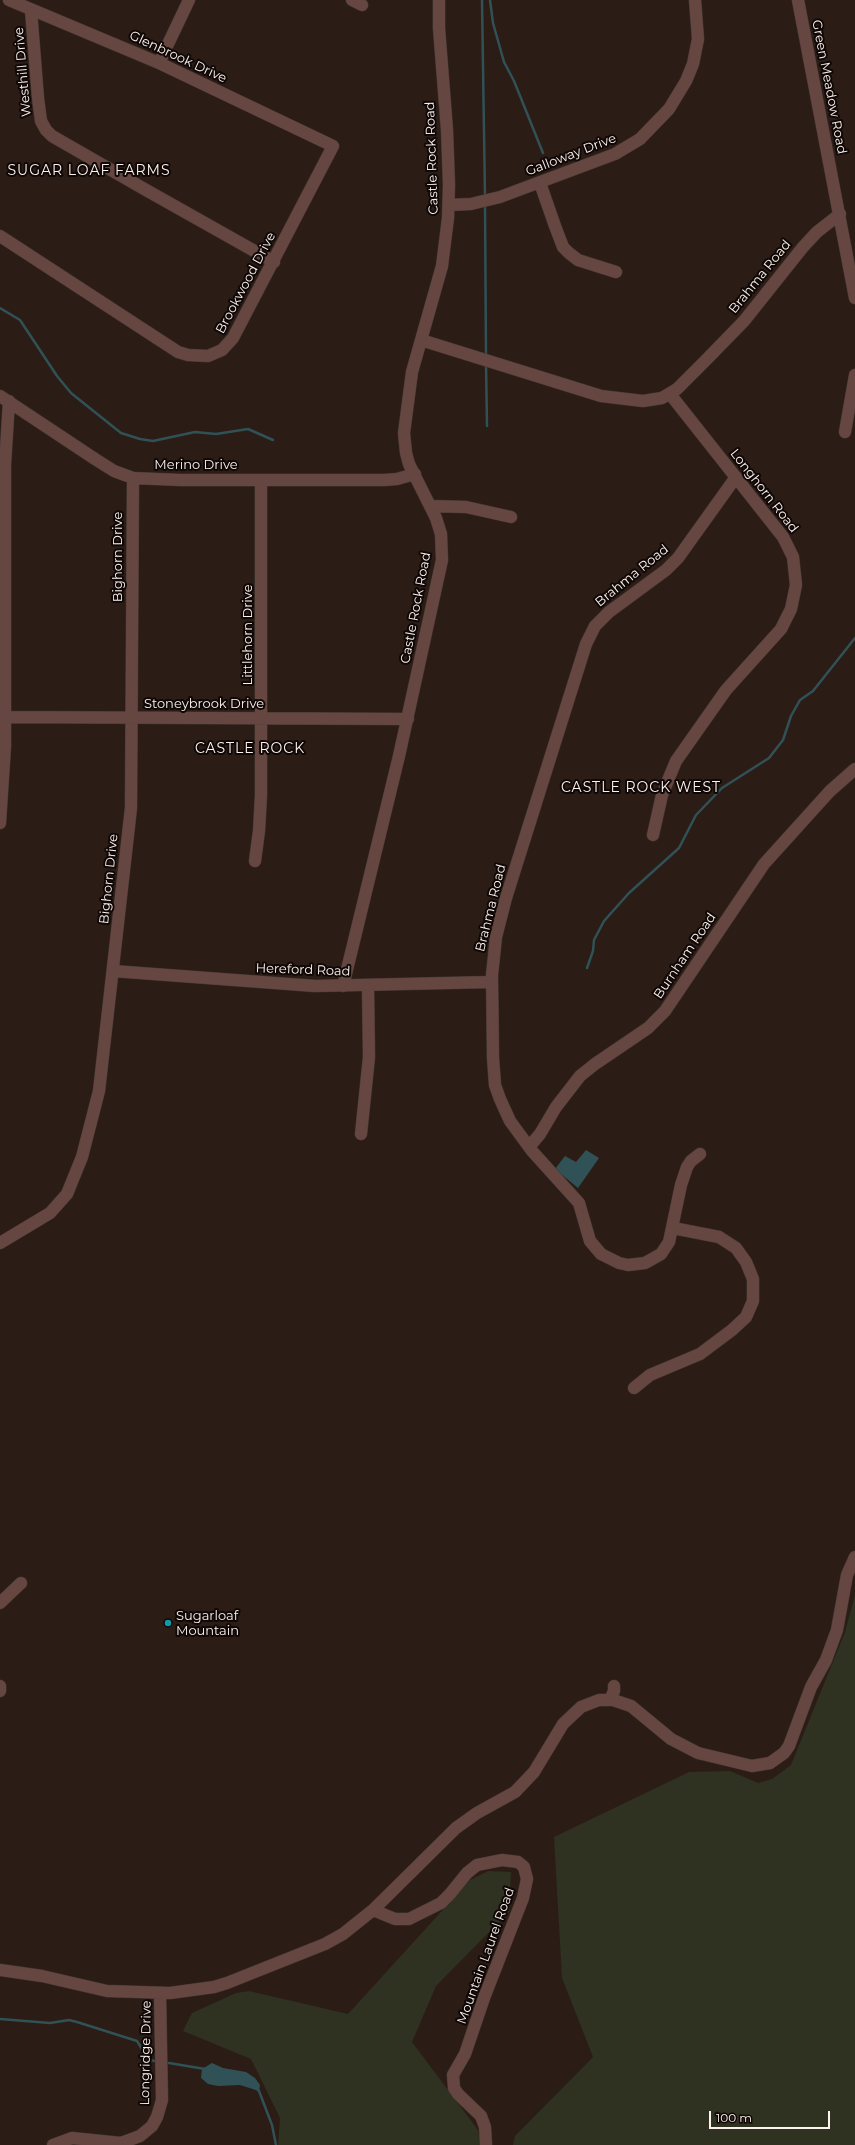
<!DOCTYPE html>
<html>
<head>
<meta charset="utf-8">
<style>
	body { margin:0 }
	#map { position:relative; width:855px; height:2145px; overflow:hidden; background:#2b1c16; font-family:Montserrat,sans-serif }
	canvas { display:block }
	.scale { position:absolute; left:709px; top:2111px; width:121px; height:18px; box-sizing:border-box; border:2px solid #fdf2ed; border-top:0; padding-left:5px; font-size:12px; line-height:14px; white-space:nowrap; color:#fdf2ed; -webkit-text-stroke:3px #0f0806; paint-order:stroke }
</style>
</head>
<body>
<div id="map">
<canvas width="855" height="2145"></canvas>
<div class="scale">100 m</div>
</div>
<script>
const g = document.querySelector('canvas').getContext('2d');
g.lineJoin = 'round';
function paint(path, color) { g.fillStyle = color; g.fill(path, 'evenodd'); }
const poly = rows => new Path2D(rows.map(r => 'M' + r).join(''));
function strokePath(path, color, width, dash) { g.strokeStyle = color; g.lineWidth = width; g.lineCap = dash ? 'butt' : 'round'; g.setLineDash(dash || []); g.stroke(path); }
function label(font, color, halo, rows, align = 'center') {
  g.font = font + ' Montserrat,sans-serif'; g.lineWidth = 4; g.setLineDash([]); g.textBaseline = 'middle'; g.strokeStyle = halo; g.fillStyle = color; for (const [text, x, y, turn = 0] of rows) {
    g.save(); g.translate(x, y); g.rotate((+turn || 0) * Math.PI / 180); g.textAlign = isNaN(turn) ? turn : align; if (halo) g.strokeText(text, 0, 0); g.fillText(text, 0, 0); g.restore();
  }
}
paint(poly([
	[855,1595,855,2145,513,2145,515,2136,593,2057,562,1978,554,1837,689,1772,730,1771,758,1783,772,1779,791,1765,845,1632],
	[488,1871,511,1872,509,1912,436,1986,412,2042,478,2130,480,2145,278,2145,280,2118,251,2059,183,2031,192,2013,236,1993,249,1991,348,2014,470,1880]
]), '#2f3121');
paint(poly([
	[586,1150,599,1158,578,1188,555,1169,565,1156,576,1162],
	[212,2063,223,2068,246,2072,255,2078,260,2085,259,2091,240,2085,218,2086,208,2084,201,2078,202,2069]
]), '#305257');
strokePath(poly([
	[482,0,485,197],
	[490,0,493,23,504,62,514,81,543,153],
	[485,204,486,357],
	[0,308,20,320,57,376,71,393,121,433,140,439,153,441,195,432,216,434,248,429,273,440],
	[486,364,487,426],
	[587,968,593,951,594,940,604,921,629,893,679,848,696,815,722,788,769,758,783,740,791,716,800,700,813,691,855,638],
	[0,2019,50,2023,69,2020,77,2022,137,2041,149,2060,155,2061],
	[169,2063,205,2069],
	[257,2089,259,2091,272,2125,276,2145]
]), '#305257', 2.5);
const minor = poly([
	[352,0,362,5],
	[798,0,855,298],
	[31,10,38,98,41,121,46,130,52,136,146,190,274,262],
	[159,63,189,0],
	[540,183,555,226,563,247,569,253,578,260,616,272],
	[449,205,471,204,500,197,615,154,640,139,669,109,686,81,693,64,698,39,695,0],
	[0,236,178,352,188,355,208,356,222,350,233,338,333,146,159,63,9,0],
	[421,340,601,396,643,401,662,398,677,389,707,359,744,321,803,247,817,232,840,214],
	[0,396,95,459,114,471,133,478,180,480,384,480,397,479,415,474],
	[845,432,855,375],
	[431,506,466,507,511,517],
	[0,717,408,719],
	[0,823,5,746,5,465,9,401],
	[653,835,662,795,676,761,726,690,781,629,791,609,796,585,793,557,783,537,670,394],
	[255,861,259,831,261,795,261,480],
	[113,971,315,986,492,982],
	[343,986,399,756,442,560,441,534,436,518,409,464,406,453,404,433,412,372,442,266,448,218,449,185,447,130,439,28,439,0],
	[361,1134,369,1057,368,986],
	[529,1147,540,1134,556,1107,580,1076,595,1064,648,1028,665,1011,764,864,830,791,855,769],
	[700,1154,691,1161,687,1167,681,1185,669,1242,661,1254,645,1263,628,1265,619,1263,601,1254,590,1241,579,1203,532,1151,510,1121,500,1099,495,1085,493,1058,492,975,496,937,506,898,586,644,595,626,609,612,666,570,678,558,736,477],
	[0,1243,50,1213,67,1194,82,1157,99,1091,131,808,133,478],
	[634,1388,650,1375,700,1354,732,1330,746,1317,753,1301,753,1279,746,1262,736,1248,719,1237,673,1228],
	[0,1603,21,1583],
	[0,1686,0,1691],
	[610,1700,614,1691,614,1686],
	[373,1910,395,1919,409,1919,441,1903,450,1894,467,1873,477,1865,502,1860,518,1862,524,1867,527,1879,523,1898,484,1998,465,2054,453,2075,454,2088,458,2094,481,2116,485,2127,486,2145],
	[0,1970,42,1976,107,1991,170,1993,214,1987,227,1983,325,1944,343,1934,373,1910,456,1828,477,1813,515,1792,534,1772,563,1724,581,1707,599,1700,613,1700,631,1706,671,1739,698,1753,752,1766,770,1763,784,1753,789,1746,811,1687,826,1660,837,1630,847,1575,855,1557],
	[53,2145,72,2138,121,2143,140,2136,152,2126,157,2117,162,2100,160,1993]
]);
strokePath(minor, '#443630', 13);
strokePath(minor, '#664640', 12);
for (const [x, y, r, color] of [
	[168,1623,4,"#0f9aa8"]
]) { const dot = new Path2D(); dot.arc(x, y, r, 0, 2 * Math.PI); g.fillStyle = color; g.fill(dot); strokePath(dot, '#0f0806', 1.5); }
label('13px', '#fdf2ed', '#0f0806', [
	["Glenbrook Drive",178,57,25],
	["Westhill Drive",23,72,-95],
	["Green Meadow Road",829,87,79],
	["Galloway Drive",571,155,-21],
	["Castle Rock Road",432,158,-92],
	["Brahma Road",760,277,-51],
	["Brookwood Drive",246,283,-62],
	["Merino Drive",196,465],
	["Longhorn Road",764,491,52],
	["Bighorn Drive",118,557,-90],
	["Brahma Road",632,576,-39],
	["Castle Rock Road",416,608,-79],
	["Littlehorn Drive",248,635,-90],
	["Stoneybrook Drive",204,704],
	["Bighorn Drive",109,879,-84],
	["Brahma Road",491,908,-76],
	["Burnham Road",685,956,-56],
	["Hereford Road",303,970,2],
	["Mountain Laurel Road",486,1956,-70],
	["Longridge Drive",146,2053,-89]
]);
label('13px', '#fdf2ed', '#0f0806', [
	["Sugarloaf",176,1616],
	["Mountain",176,1631]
], 'left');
g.letterSpacing = '1px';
label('14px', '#fdf2ed', '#0f0806', [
	["SUGAR LOAF FARMS",89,171],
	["CASTLE ROCK",250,749],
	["CASTLE ROCK WEST",641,788]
]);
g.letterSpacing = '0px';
</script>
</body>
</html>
